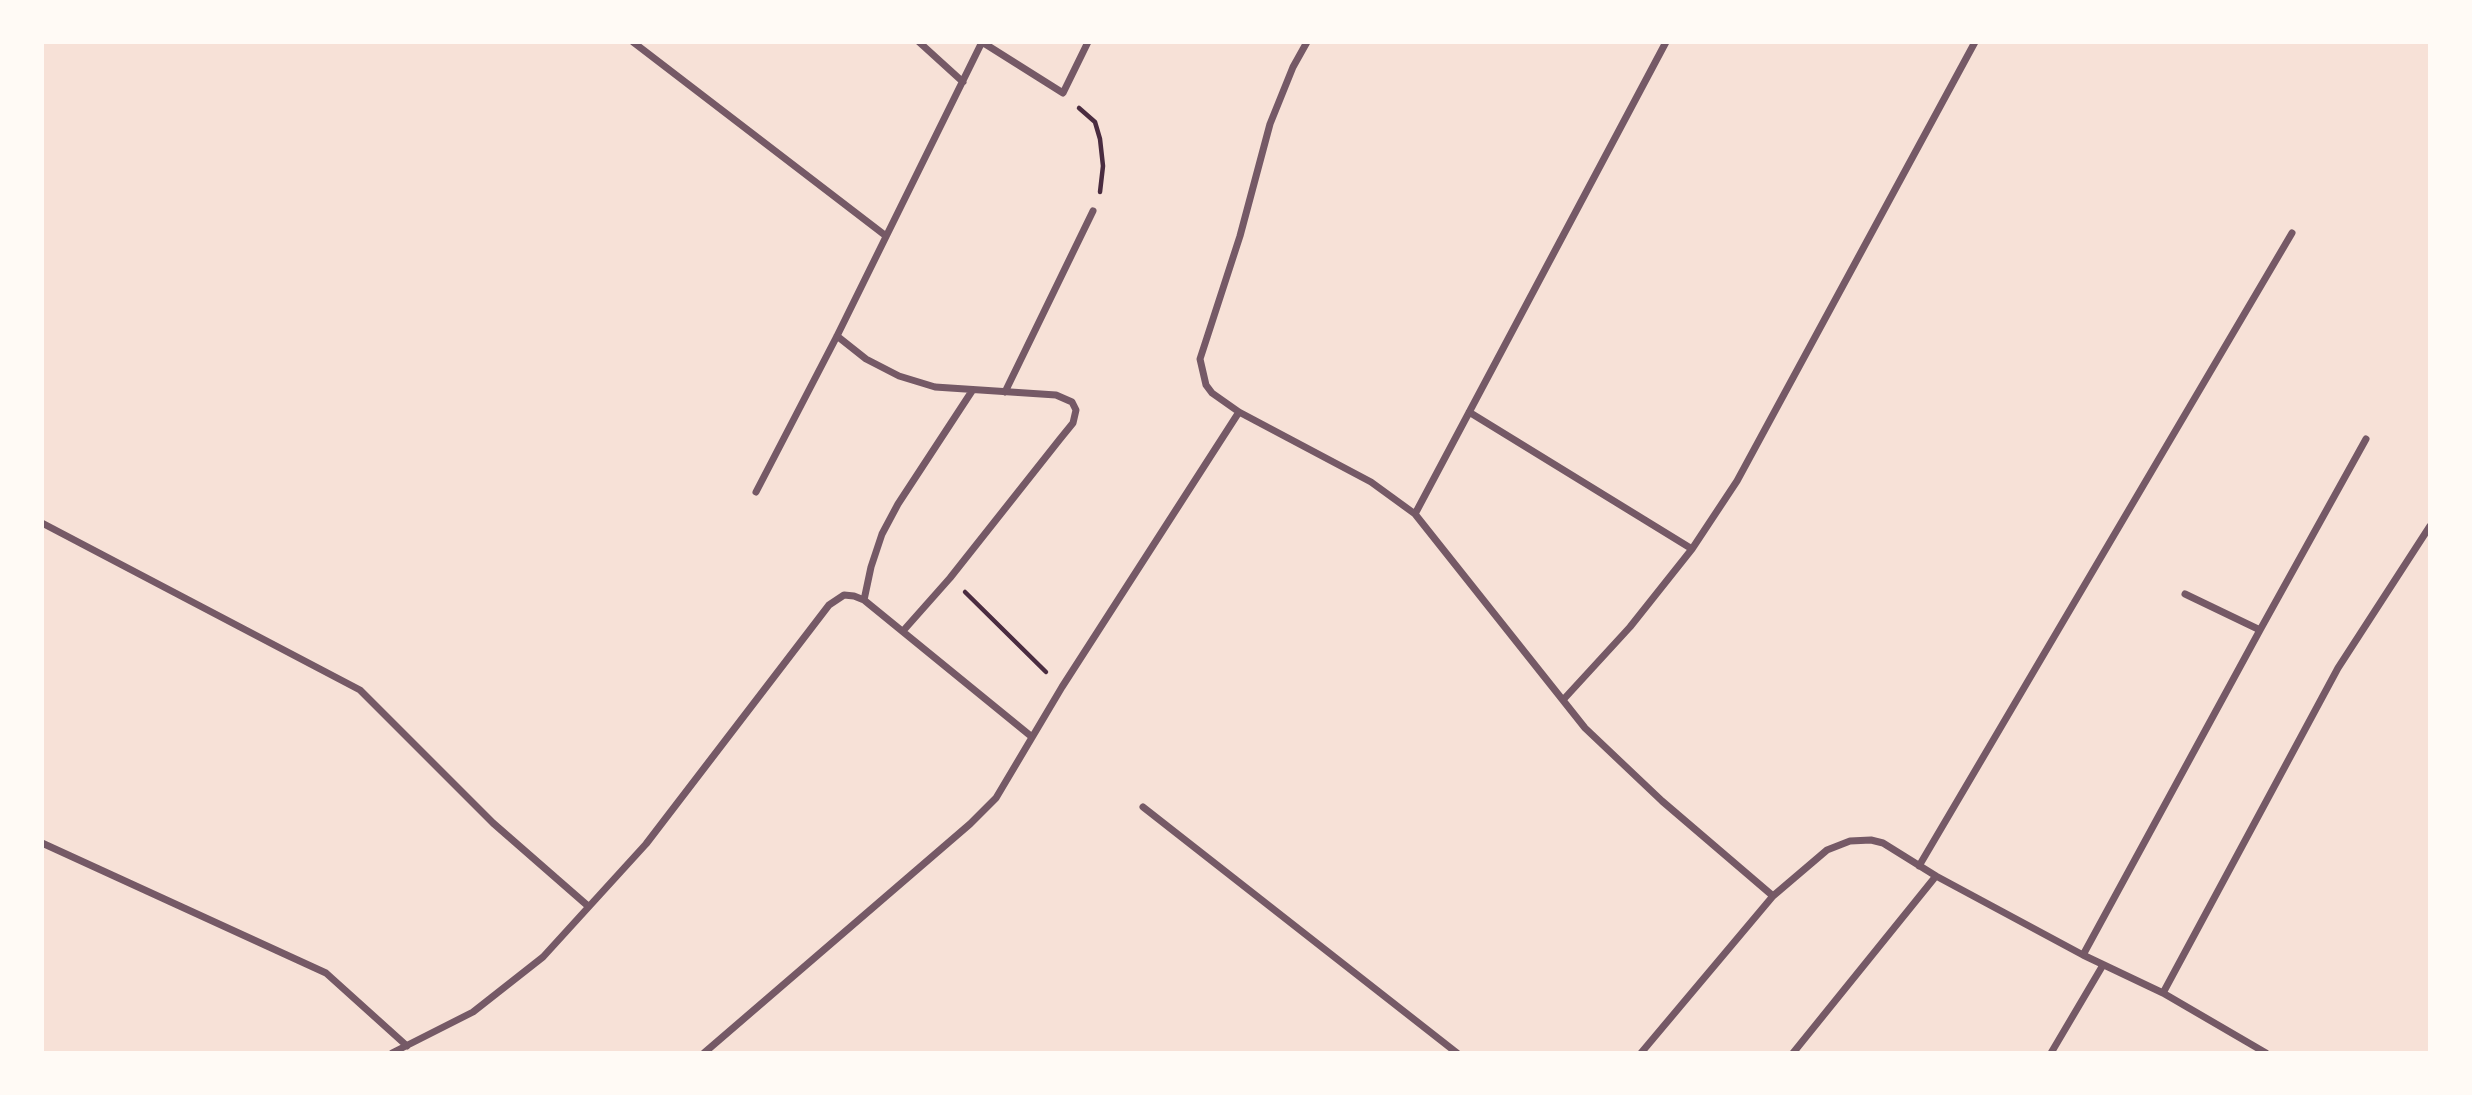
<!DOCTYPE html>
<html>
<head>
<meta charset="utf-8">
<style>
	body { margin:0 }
	#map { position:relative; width:2472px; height:1095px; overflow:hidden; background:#f7e1d7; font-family:"Public Sans",sans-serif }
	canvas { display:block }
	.frame { position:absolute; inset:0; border:44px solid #fffaf5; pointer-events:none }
</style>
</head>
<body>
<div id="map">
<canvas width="2472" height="1095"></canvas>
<div class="frame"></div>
</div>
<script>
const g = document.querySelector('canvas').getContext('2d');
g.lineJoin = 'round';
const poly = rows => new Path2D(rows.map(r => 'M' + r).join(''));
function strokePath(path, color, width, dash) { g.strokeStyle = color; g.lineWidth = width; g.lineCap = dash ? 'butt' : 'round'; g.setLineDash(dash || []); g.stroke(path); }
strokePath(poly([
	[1079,108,1095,122,1100,139,1103,166,1100,192],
	[965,592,1046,672]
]), '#4a2c40', 4.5);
strokePath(poly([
	[633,42,886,236],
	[919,42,963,82],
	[982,42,1063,93,1088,42],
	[1307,42,1293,67,1270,124,1240,236,1200,359,1206,385,1212,393,1239,412,1371,482,1415,514,1585,728,1662,801,1773,896],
	[837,336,866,359,899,376,935,387,1056,395,1072,402,1076,410,1073,423,1060,439,950,578,903,631],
	[1005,392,1093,211],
	[1469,412,1692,549],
	[756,492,837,336,982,42],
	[1415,514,1666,42],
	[42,523,360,690,493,823,588,906],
	[864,600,871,567,882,534,898,504,972,391],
	[2260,630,2366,439],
	[1563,700,1630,627,1692,549,1737,481,1975,42],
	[1143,807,1457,1053],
	[42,843,326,973,407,1046],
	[1919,866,2292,233],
	[2083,955,2260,630,2185,594],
	[2163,993,2338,668,2430,526],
	[392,1053,473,1012,543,957,646,844,829,605,844,595,854,596,864,600,1032,737],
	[704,1053,970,824,996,798,1062,687,1239,412],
	[1641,1053,1773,896,1827,850,1850,841,1871,840,1883,843,1936,876],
	[1793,1053,1936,876,2083,955,2163,993,2266,1053],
	[2051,1053,2103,965]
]), '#755966', 7);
</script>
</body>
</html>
